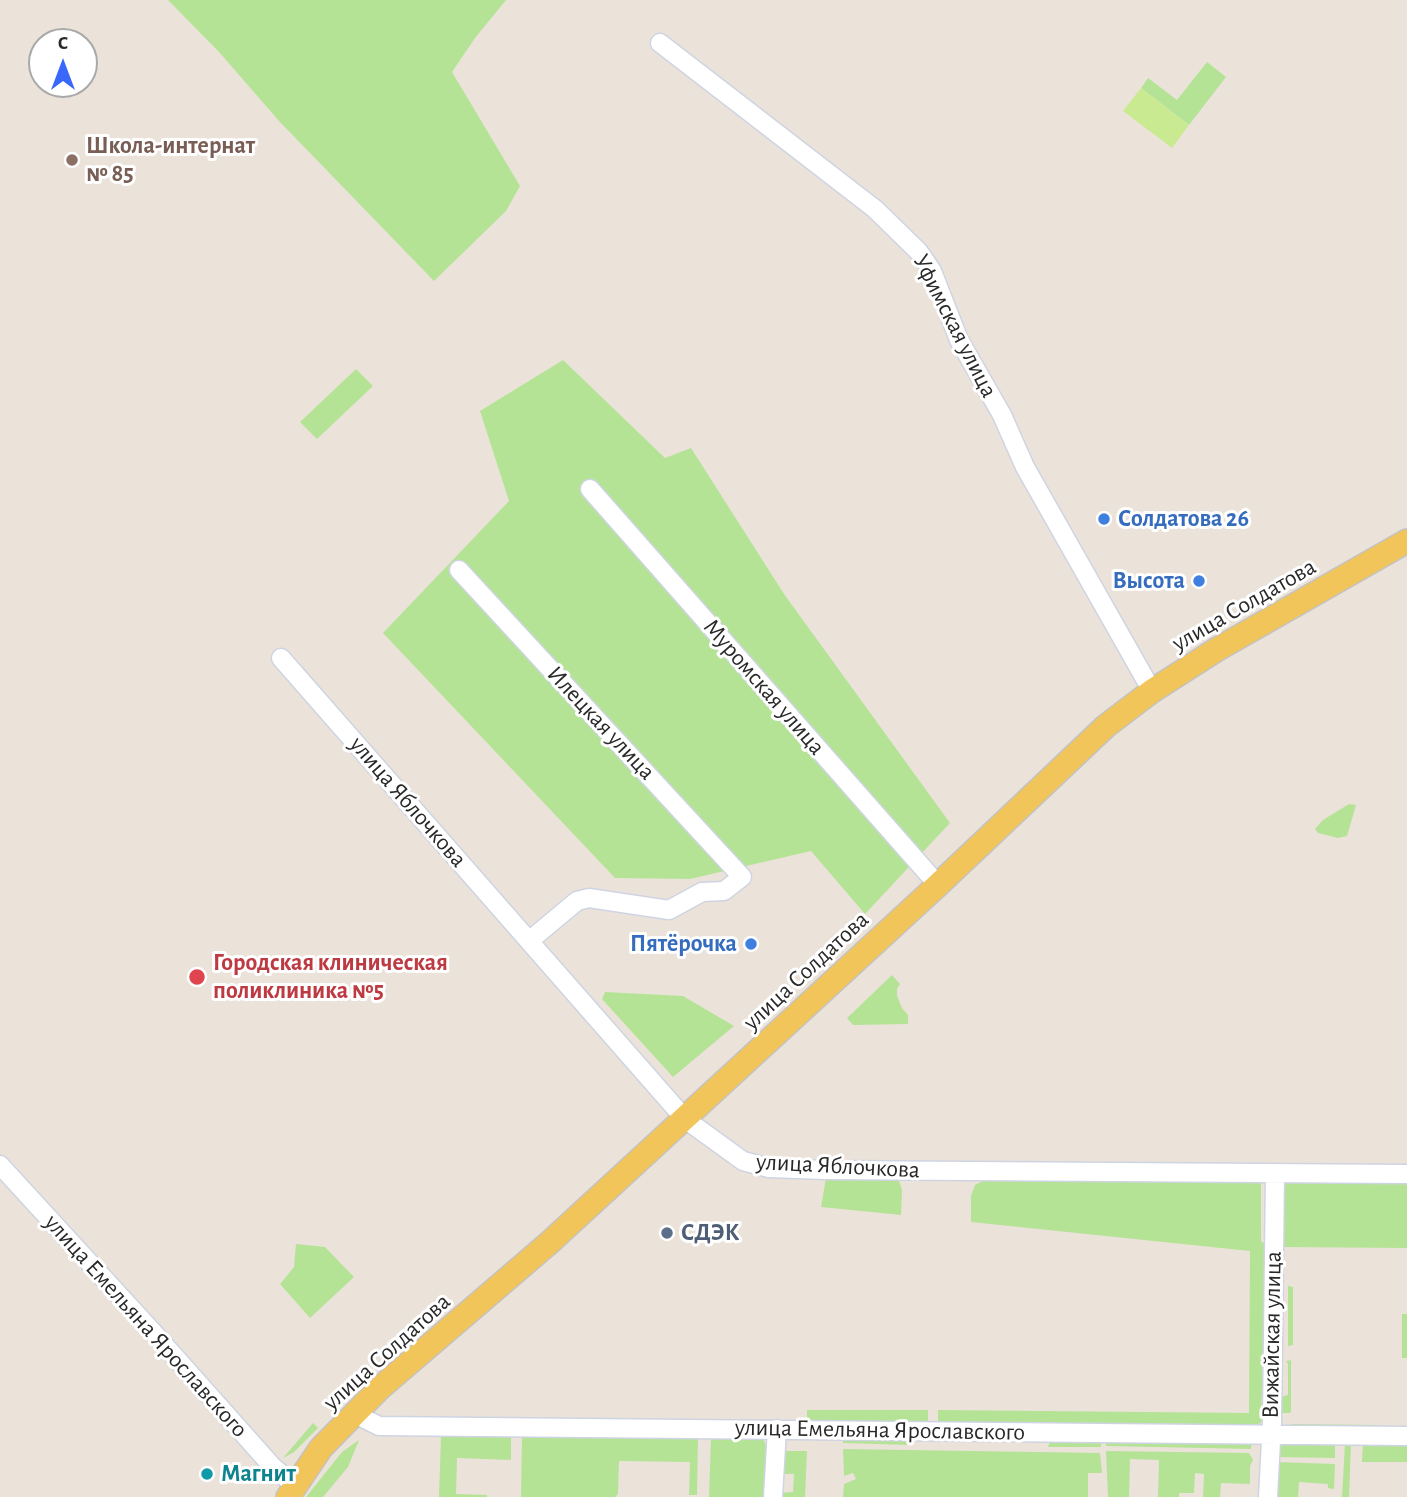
<!DOCTYPE html>
<html>
<head>
<meta charset="utf-8">
<style>
	body { margin:0 }
	#map { position:relative; width:1407px; height:1497px; overflow:hidden; background:#ebe3da; font-family:"Alegreya Sans",sans-serif }
	canvas { display:block }
	.north { position:absolute; left:28px; top:28px; width:70px; height:70px; box-sizing:border-box; background:#fff; border:2px solid #a9a9a9; border-radius:50%; rotate:0deg; font-size:19px; font-weight:700; line-height:28px; text-align:center; color:#292929 }
	.north::after { content:''; display:block; margin:auto; width:24px; height:32px; background:#3867fa; clip-path:polygon(50% 0,100% 100%,50% 72%,0 100%) }
</style>
</head>
<body>
<div id="map">
<canvas width="1407" height="1497"></canvas>
<div class="north">С</div>
</div>
<script>
const g = document.querySelector('canvas').getContext('2d');
g.lineJoin = 'round';
function paint(path, color) { g.fillStyle = color; g.fill(path, 'evenodd'); }
const poly = rows => new Path2D(rows.map(r => 'M' + r).join(''));
function strokePath(path, color, width, dash) { g.strokeStyle = color; g.lineWidth = width; g.lineCap = dash ? 'butt' : 'round'; g.setLineDash(dash || []); g.stroke(path); }
function label(font, color, halo, rows, align = 'center') {
  g.font = font + ' "Alegreya Sans",sans-serif'; g.lineWidth = 6; g.setLineDash([]); g.textBaseline = 'middle'; g.strokeStyle = halo; g.fillStyle = color; for (const [text, x, y, turn = 0] of rows) {
    g.save(); g.translate(x, y); g.rotate((+turn || 0) * Math.PI / 180); g.textAlign = isNaN(turn) ? turn : align; if (halo) g.strokeText(text, 0, 0); g.fillText(text, 0, 0); g.restore();
  }
}
paint(poly([
	[168,0,506,0,475,38,452,72,520,186,506,211,434,281,279,121,220,53],
	[1207,62,1226,77,1189,125,1141,88,1148,78,1177,100],
	[563,360,665,458,691,448,784,594,950,823,865,914,811,851,690,879,615,878,383,633,509,501,480,411],
	[356,369,373,386,317,439,300,422],
	[1349,804,1356,805,1347,836,1338,838,1318,833,1315,829,1323,820],
	[892,975,900,984,897,989,897,996,902,1008,908,1015,908,1024,853,1025,847,1018],
	[605,992,683,996,734,1026,673,1077,602,999],
	[890,1177,899,1181,902,1190,901,1215,821,1207,826,1178],
	[985,1180,1261,1181,1261,1241,1266,1245,1261,1423,1252,1426,938,1424,938,1410,1249,1413,1250,1251,971,1222,971,1196,975,1185],
	[1290,1180,1407,1180,1407,1248,1279,1247,1280,1190],
	[296,1244,325,1247,354,1277,310,1318,280,1284,294,1267],
	[1288,1286,1293,1287,1293,1345,1288,1346],
	[1402,1314,1407,1314,1407,1358,1402,1358],
	[1291,1360,1291,1411,1290,1413,1277,1413,1277,1398,1288,1395,1288,1364,1286,1361],
	[807,1410,928,1410,928,1424,807,1422],
	[313,1423,318,1428,294,1452,283,1458],
	[1291,1424,1378,1425,1373,1428,1292,1426],
	[441,1435,511,1436,511,1460,457,1458,456,1494,487,1495,487,1497,439,1497],
	[522,1436,698,1437,697,1495,689,1495,690,1462,619,1461,618,1494,615,1497,521,1497],
	[843,1436,905,1438,910,1445,843,1443],
	[711,1437,759,1437,764,1440,767,1451,765,1497,709,1497],
	[1051,1439,1101,1439,1101,1447,1048,1447],
	[359,1440,348,1467,323,1497,306,1497,342,1452],
	[1106,1440,1252,1441,1251,1449,1106,1446],
	[1279,1442,1335,1443,1335,1458,1275,1457],
	[1345,1443,1351,1443,1349,1497,1342,1497],
	[1363,1443,1407,1444,1407,1462,1362,1462],
	[843,1449,1100,1453,1102,1473,1088,1473,1088,1497,843,1497,844,1484,856,1479,853,1473,844,1476],
	[783,1451,807,1451,805,1497,780,1497,780,1493,793,1492,794,1474,782,1474],
	[1106,1451,1249,1453,1253,1460,1250,1466,1250,1484,1221,1483,1220,1497,1203,1497,1204,1474,1195,1473,1194,1493,1179,1493,1179,1497,1158,1497,1159,1460,1130,1459,1129,1497,1108,1497],
	[1275,1462,1335,1464,1334,1489,1328,1488,1328,1484,1299,1482,1298,1497,1274,1497]
]), '#b4e395');
paint(poly([
	[1141,88,1189,125,1172,148,1123,111]
]), '#c9ea91');
const minor = poly([
	[660,43,875,209,919,252,932,271,959,340,1002,415,1025,467,1152,691],
	[590,489,938,885],
	[459,570,742,877,724,891,702,892,669,910,589,898,577,901,529,941],
	[281,658,685,1119,743,1161,769,1168,825,1170,1407,1174],
	[0,1165,152,1331,272,1466,294,1485],
	[355,1414,379,1426,1407,1436],
	[773,1497,777,1429],
	[1268,1497,1272,1422,1275,1173]
]);
const major = poly([
	[288,1497,321,1448,380,1388,549,1243,938,885,1106,726,1152,691,1216,650,1407,541]
]);
strokePath(minor, '#cfd4e2', 21);
strokePath(major, '#c3c3c3', 26);
strokePath(minor, '#fff', 18);
strokePath(major, '#f1c559', 23);
for (const [x, y, r, color] of [
	[72,160,7,"#8d6e63"],
	[1104,519,7,"#3f7fe0"],
	[1199,581,7,"#3f7fe0"],
	[751,944,7,"#3f7fe0"],
	[197,977,9,"#e0444e"],
	[667,1233,7,"#5c6f8a"],
	[207,1474,7,"#0f9aa8"]
]) { const dot = new Path2D(); dot.arc(x, y, r, 0, 2 * Math.PI); g.fillStyle = color; g.fill(dot); strokePath(dot, '#fff', 2.5); }
label('bold 24px', '#785e54', '#fff', [
	["Школа-интернат",86,146],
	["№ 85",86,174]
], 'left');
label('24px', '#292929', '#fff', [
	["Уфимская улица",955,326,63],
	["улица Солдатова",1244,605,-30],
	["Муромская улица",764,687,49],
	["Илецкая улица",601,723,47],
	["улица Яблочкова",408,802,49],
	["улица Солдатова",806,971,-43],
	["улица Яблочкова",838,1166,3],
	["улица Емельяна Ярославского",146,1326,48],
	["Вижайская улица",1272,1335,-89],
	["улица Солдатова",387,1352,-42],
	["улица Емельяна Ярославского",880,1430,1]
]);
label('bold 24px', '#366cbe', '#fff', [
	["Солдатова 26",1118,519,"left"],
	["Высота",1185,581],
	["Пятёрочка",737,944]
], 'right');
label('bold 24px', '#be3a42', '#fff', [
	["Городская клиническая",213,963],
	["поликлиника №5",213,991]
], 'left');
label('bold 24px', '#4e5e75', '#fff', [
	["СДЭК",681,1233]
], 'left');
label('bold 24px', '#0d838f', '#fff', [
	["Магнит",221,1474]
], 'left');
</script>
</body>
</html>
